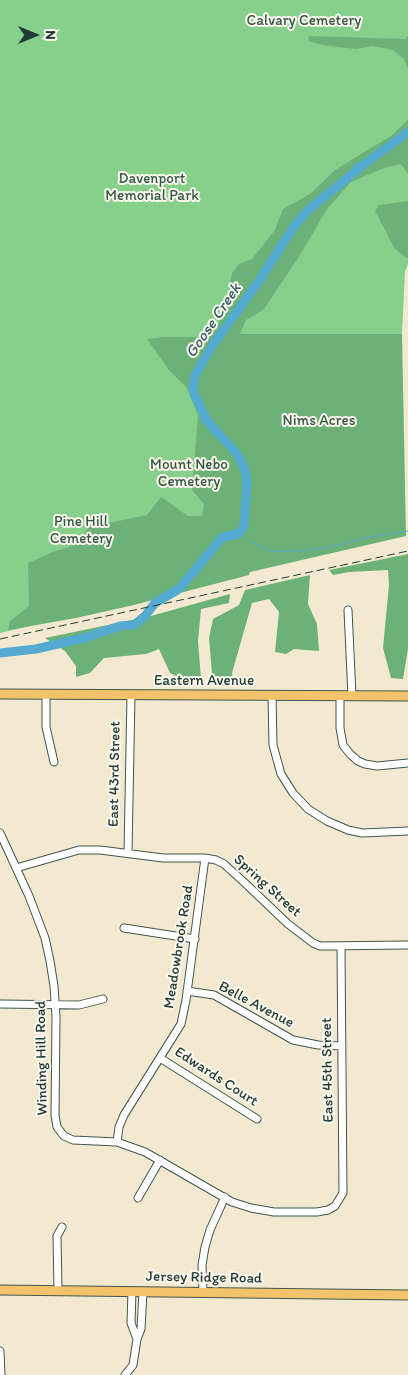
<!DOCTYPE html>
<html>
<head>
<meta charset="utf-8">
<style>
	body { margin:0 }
	#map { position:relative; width:408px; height:1375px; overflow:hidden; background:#f3e9d1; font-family:Itim,sans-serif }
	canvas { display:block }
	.north { position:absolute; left:10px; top:10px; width:50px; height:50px; -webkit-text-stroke:4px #fbf7ec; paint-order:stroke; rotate:90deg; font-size:14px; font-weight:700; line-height:20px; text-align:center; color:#1f3d34 }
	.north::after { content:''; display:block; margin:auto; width:18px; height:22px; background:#1f3d34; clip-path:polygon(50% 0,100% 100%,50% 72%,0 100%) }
</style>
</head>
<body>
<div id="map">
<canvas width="408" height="1375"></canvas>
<div class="north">N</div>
</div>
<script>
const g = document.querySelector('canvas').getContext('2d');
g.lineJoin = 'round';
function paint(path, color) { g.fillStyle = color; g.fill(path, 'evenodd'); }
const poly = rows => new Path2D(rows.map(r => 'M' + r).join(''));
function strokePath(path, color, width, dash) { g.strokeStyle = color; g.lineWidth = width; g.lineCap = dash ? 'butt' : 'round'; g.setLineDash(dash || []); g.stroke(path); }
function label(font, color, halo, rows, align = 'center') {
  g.font = font + ' Itim,sans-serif'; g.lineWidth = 4; g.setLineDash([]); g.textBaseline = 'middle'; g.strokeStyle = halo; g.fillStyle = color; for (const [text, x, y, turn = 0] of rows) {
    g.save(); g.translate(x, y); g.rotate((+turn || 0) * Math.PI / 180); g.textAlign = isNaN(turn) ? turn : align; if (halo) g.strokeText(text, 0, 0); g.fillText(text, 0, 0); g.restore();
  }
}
paint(poly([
	[0,0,408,0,408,264,405,272,402,334,226,334,248,468,140,601,0,633]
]), '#86d08c');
paint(poly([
	[309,36,406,39,408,36,408,69,404,59,393,50,373,46,356,49,322,45,308,41],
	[408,118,408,174,401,164,384,168,351,182,327,209,297,260,264,309,246,320,240,334,402,334,406,536,250,572,249,575,134,605,76,618,8,630,10,621,29,606,28,563,53,552,75,545,89,527,147,515,161,497,188,516,202,516,204,504,192,490,198,415,186,387,169,370,147,339,164,337,207,337,219,323,228,295,232,273,239,264,252,259,275,230,283,209,310,194,335,170,391,136,407,121],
	[408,201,408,259,395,249,375,211,379,205],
	[408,554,408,649,403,679,391,678,383,648,389,585,388,570,349,572,333,575,329,570],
	[310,575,308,604,317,624,319,651,294,649,286,654,275,652,279,612,269,599,252,603,232,673,233,686,213,686,209,638,213,619,239,605,245,590],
	[230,594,229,603,201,609,198,641,201,679,182,679,170,673,159,649,146,654,104,658,90,673,76,677,76,666,65,651,45,638,151,616]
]), '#6cb278');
strokePath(poly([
	[238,534,246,539],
	[252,542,270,551,290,552,326,548,370,537,408,531]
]), '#54aad0', 1);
strokePath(poly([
	[0,653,36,649,84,638,120,626,134,625,145,616,155,603,179,589,220,540,223,537,238,534,244,526,247,481,245,471,238,455,207,421,194,394,193,386,195,375,212,346,259,281,294,226,307,211,356,171,358,167,362,166,408,132]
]), '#54aad0', 9);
const minor = poly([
	[348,610,352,696],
	[46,694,46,727,54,762],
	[272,696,273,745,281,774,293,793,308,809,327,821,348,830,362,833,408,831],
	[340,696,340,728,343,745,350,754,358,761,365,764,377,766,408,763],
	[0,833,29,896,45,938,50,961,54,986,56,1017,55,1115,57,1127,64,1136,73,1140,117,1142,145,1152,232,1202,251,1208,274,1212,317,1212,328,1210,335,1206,343,1193,341,947],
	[128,853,131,695],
	[16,868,79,850,100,850,163,858,205,858,216,860,224,864,246,884,288,924,313,943,320,946,408,945],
	[124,928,195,939],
	[187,991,214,995,293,1040,318,1045,342,1046],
	[0,1004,79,1005,103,999],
	[160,1058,257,1119],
	[117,1142,119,1127,124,1115,181,1024,186,1000,205,858],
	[138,1198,160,1160],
	[58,1290,57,1236,62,1227],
	[132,1291,131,1323,137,1339],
	[203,1292,202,1265,205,1247,210,1230,225,1197],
	[0,1351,1,1375],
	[125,1375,133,1365,137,1339,141,1329,143,1291]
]);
const major = poly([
	[0,694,408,696],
	[0,1290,408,1295]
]);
strokePath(minor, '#3f574c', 9);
strokePath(major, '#3f574c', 11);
strokePath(minor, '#fff', 7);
strokePath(major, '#f2c36a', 9);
strokePath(poly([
	[0,639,408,551]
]), '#1f3d34', 1, [8, 4]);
label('15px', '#345a46', '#fbf7ec', [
	["Calvary Cemetery",304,21],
	["Davenport",152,179],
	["Memorial Park",152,196],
	["Nims Acres",319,421],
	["Mount Nebo",189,465],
	["Cemetery",189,482],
	["Pine Hill",81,522],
	["Cemetery",81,539]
]);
label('15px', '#1f3d34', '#fbf7ec', [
	["Eastern Avenue",204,681],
	["East 43rd Street",115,774,-89],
	["Spring Street",267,886,42],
	["Meadowbrook Road",179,947,-81],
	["Belle Avenue",256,1005,28],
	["Winding Hill Road",42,1058,-91],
	["East 45th Street",328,1070,-91],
	["Edwards Court",216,1077,33],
	["Jersey Ridge Road",204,1278,1]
]);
label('italic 16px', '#2f5e63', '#fbf7ec', [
	["Goose Creek",214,321,-56]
]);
</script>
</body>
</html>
